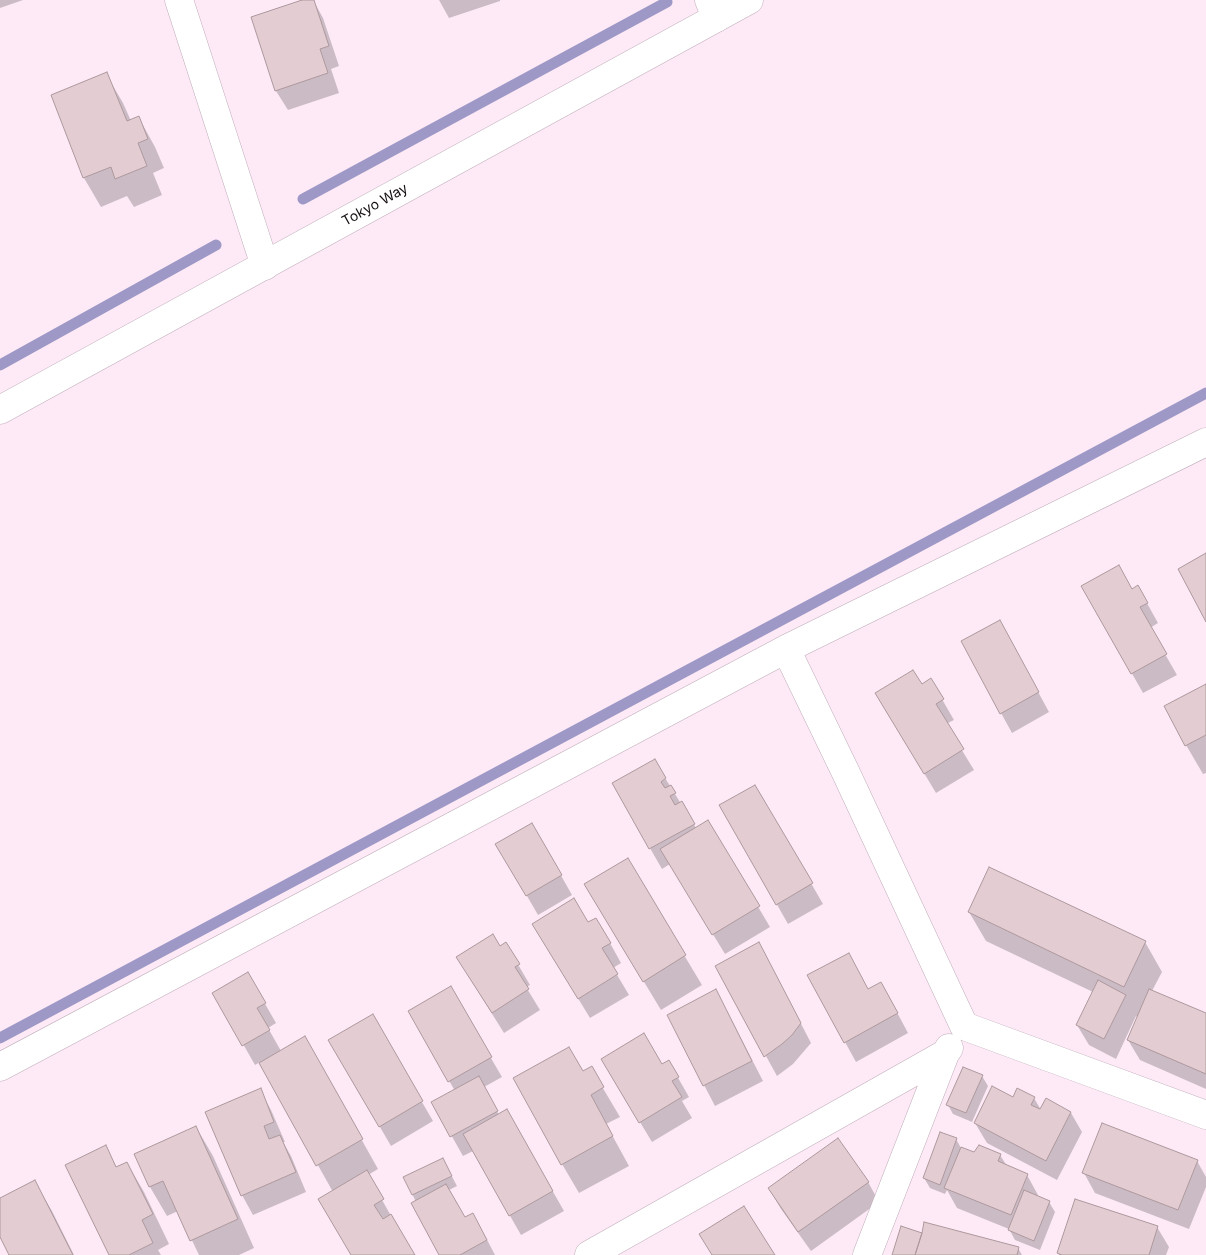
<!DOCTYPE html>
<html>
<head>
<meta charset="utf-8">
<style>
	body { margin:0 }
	canvas { display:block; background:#fdeaf6 }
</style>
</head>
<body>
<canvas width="1206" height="1255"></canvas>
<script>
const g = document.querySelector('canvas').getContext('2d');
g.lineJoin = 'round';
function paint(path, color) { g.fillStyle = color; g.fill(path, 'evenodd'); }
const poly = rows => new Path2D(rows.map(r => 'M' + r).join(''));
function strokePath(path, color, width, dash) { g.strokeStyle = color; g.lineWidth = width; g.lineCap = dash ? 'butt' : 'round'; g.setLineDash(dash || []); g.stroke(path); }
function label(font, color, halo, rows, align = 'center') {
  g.font = font + ' Inter,sans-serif'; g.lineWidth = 4; g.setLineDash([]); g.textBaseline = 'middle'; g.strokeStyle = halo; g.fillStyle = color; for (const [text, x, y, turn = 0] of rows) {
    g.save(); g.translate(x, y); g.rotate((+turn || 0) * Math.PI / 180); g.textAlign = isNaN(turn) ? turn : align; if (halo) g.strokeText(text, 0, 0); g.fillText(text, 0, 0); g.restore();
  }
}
paint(poly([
	[0,0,23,0,0,8],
	[306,0,313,0,323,18,339,66,331,69,339,93,288,110,276,91,252,18],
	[439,0,500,0,500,1,449,18],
	[106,74,123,103,131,121,139,118,155,147,164,168,153,173,162,195,134,207,127,196,101,207,84,178,52,95],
	[1083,587,1132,590,1138,587,1158,623,1150,628,1177,675,1143,693],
	[1011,642,1049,712,1012,733,1001,713],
	[931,680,954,720,946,724,974,770,936,793,888,713],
	[1206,685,1206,773,1203,774,1186,745],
	[654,760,696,828,708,822,770,927,725,954,670,864,662,869,613,784],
	[755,786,823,904,788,924,721,806],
	[532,824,572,895,538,915,497,844],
	[627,860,702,985,661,1010,603,914],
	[969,912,1145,942,1162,972,1152,991,1206,1015,1206,1089,1140,1060,1128,1040,1138,1017,1136,1016,1116,1059,1089,1045,1077,1025,1093,992,986,941],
	[588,924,610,943,621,963,613,968,629,995,590,1018,545,944],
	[506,944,530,985,526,987,540,1010,504,1033,469,977,500,947],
	[770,964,811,1043,793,1064,777,1076,717,967],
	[248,974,276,1023,268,1028,281,1051,321,1067,378,1169,368,1175,413,1255,352,1255,333,1192,260,1062,255,1065,214,993],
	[450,988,502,1077,484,1087,499,1115,507,1111,564,1211,521,1235,473,1151,463,1156,433,1103,455,1091,409,1011],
	[868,990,892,1003,908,1033,856,1062,845,1042],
	[727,1011,763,1081,715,1106,668,1016],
	[372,1016,433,1121,391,1146,330,1041],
	[669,1062,689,1097,682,1101,692,1118,652,1142,614,1079,662,1066],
	[591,1068,620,1117,606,1124,629,1166,579,1193,562,1164,583,1073],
	[982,1076,988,1086,972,1122,953,1114,948,1105],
	[260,1090,271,1110,285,1142,283,1142,291,1156,306,1192,253,1215,242,1195],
	[1034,1098,1041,1110,1071,1113,1082,1132,1057,1180,987,1143,975,1123,1013,1099],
	[196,1127,213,1156,254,1248,239,1255,199,1255,178,1211,167,1216,150,1187,136,1155],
	[956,1139,961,1148,974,1154,1000,1155,1007,1166,1027,1175,1038,1195,1037,1197,1049,1202,1055,1212,1040,1250,1015,1240,1009,1229,957,1208,947,1190,945,1194,930,1188,924,1178],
	[105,1147,117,1168,127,1163,144,1192,169,1244,158,1250,161,1255,110,1255],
	[1197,1161,1206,1177,1206,1187,1189,1229,1095,1193,1084,1173],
	[448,1169,457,1186,449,1190,465,1218,484,1234,495,1255,440,1255,405,1178],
	[35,1182,52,1211,74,1255,11,1255,0,1234,0,1199],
	[868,1182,879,1202,811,1251,781,1209,769,1189],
	[1157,1227,1169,1247,1166,1255,1059,1255,1058,1253],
	[1018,1248,1022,1255,893,1255]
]), '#0003');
strokePath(poly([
	[303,199,667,2],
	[0,365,216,245],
	[0,1038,1206,393]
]), '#9e98c6', 11);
const building = poly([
	[302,0,314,0,329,46,320,49,328,73,275,91,251,17,302,0],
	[107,72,127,121,139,116,148,139,138,143,147,166,115,179,111,167,83,178,51,95,107,72],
	[1206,553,1206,622,1178,569,1206,553],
	[1119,565,1132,589,1138,585,1148,603,1140,607,1167,654,1131,674,1081,586,1119,565],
	[1000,620,1039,692,1000,714,961,641,1000,620],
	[913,670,922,684,931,678,944,699,936,704,964,749,924,774,875,693,913,670],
	[1206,684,1206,735,1185,746,1164,706,1206,684],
	[655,759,666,778,661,782,665,788,671,785,676,793,670,796,675,805,682,801,695,824,649,849,612,783,655,759],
	[755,785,813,883,776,905,719,805,755,785],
	[708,820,760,906,712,935,660,849,708,820],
	[532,823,562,875,526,896,495,844,532,823],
	[628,858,686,955,643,982,584,884,628,858],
	[989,867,1146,941,1124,987,968,912,989,867],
	[574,898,588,922,596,918,611,943,602,948,618,974,578,999,532,924,574,898],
	[493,934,500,946,506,942,520,964,515,967,529,989,492,1013,456,957,493,934],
	[759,942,801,1023,792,1035,782,1044,764,1057,715,966,759,942],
	[849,953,868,989,881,982,898,1013,844,1043,807,975,849,953],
	[248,972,266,1003,257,1008,270,1030,242,1046,212,993,248,972],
	[1098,980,1126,995,1104,1039,1076,1025,1098,980],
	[451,986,492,1057,448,1082,408,1011,451,986],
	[716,989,752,1061,703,1086,667,1015,716,989],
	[1149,989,1206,1013,1206,1074,1127,1040,1149,989],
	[373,1014,423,1101,379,1127,328,1040,373,1014],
	[644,1033,662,1064,669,1060,679,1077,672,1081,682,1097,639,1123,601,1059,644,1033],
	[305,1036,363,1139,316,1166,259,1063,305,1036],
	[569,1047,583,1071,592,1066,604,1087,591,1095,613,1136,561,1165,513,1078,569,1047],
	[963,1067,983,1075,966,1113,946,1105,963,1067],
	[479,1076,498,1111,450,1137,431,1102,479,1076],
	[992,1086,1013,1097,1017,1088,1035,1097,1031,1105,1040,1109,1046,1098,1071,1112,1046,1161,974,1123,992,1086],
	[261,1088,274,1122,264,1126,269,1139,280,1135,296,1172,241,1196,205,1112,261,1088],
	[507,1109,553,1191,509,1216,463,1134,507,1109],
	[1102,1123,1198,1160,1178,1210,1082,1173,1102,1123],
	[196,1126,238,1219,190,1241,163,1181,149,1187,134,1154,196,1126],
	[940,1132,957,1138,940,1185,923,1178,940,1132],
	[838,1138,869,1182,798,1232,768,1188,838,1138],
	[106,1145,116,1167,127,1162,153,1214,142,1220,153,1243,129,1255,109,1255,65,1165,106,1145],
	[979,1145,1001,1154,998,1161,1028,1174,1011,1215,944,1188,961,1147,974,1152,979,1145],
	[443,1158,452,1176,412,1195,403,1177,443,1158],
	[367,1170,384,1199,374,1205,383,1219,391,1214,415,1255,351,1255,318,1199,367,1170],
	[35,1180,73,1255,9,1255,0,1237,0,1198,35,1180],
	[446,1184,465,1217,473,1213,487,1240,460,1255,439,1255,411,1203,446,1184],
	[1024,1190,1050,1201,1034,1241,1008,1230,1024,1190],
	[1075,1199,1158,1226,1149,1255,1062,1255,1057,1253,1075,1199],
	[744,1206,775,1255,712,1255,699,1234,744,1206],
	[924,1222,1019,1247,1017,1255,915,1255,922,1233,924,1222],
	[901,1226,922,1233,915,1255,892,1255,901,1226]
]);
paint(building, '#e4cdd2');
strokePath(building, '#ad989d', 1);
const street = poly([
	[179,0,265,266],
	[709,0,716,18],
	[786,649,846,773,964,1026,1206,1115],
	[0,1067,786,649,1206,442],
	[589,1255,945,1054],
	[867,1255,945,1054,949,1048]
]);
const secondary = poly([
	[0,410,749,0]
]);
strokePath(street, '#c0aeba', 29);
strokePath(secondary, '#c0aeba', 29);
strokePath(street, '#fff', 28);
strokePath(secondary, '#fff', 28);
label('14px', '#171115', '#fff', [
	["Tokyo Way",375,205,-29]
]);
</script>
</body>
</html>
